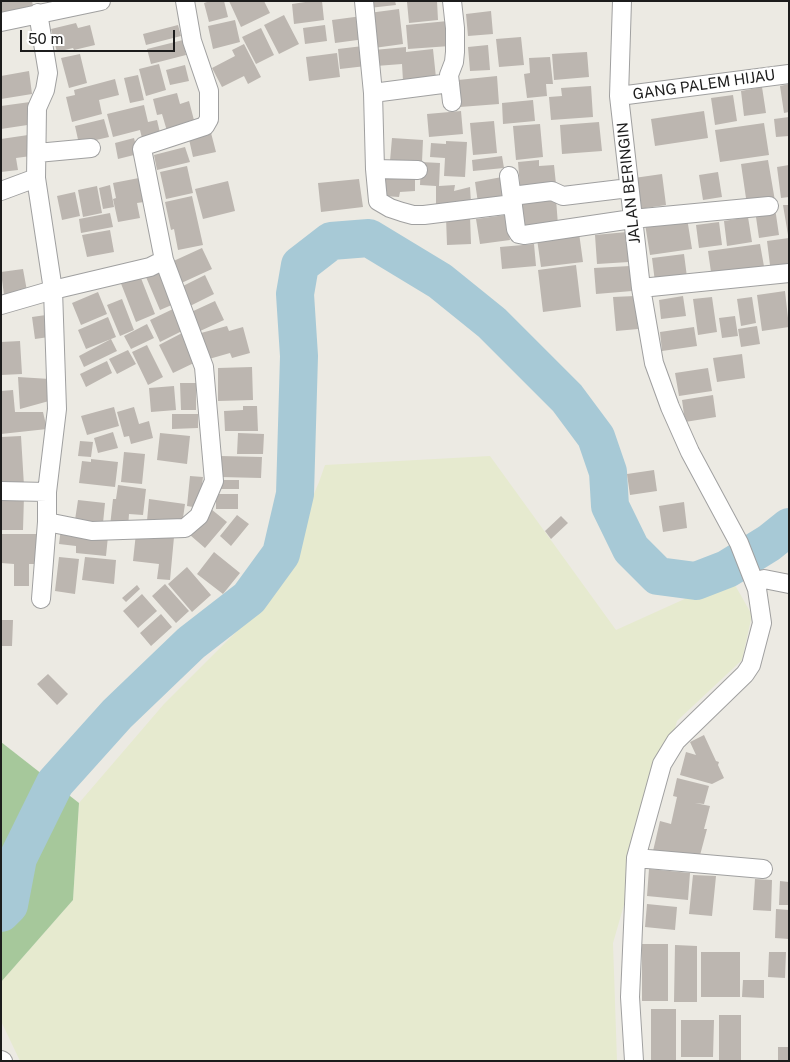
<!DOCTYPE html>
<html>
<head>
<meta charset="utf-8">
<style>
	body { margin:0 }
	#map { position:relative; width:790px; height:1062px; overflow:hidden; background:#eceae3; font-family:"Public Sans",sans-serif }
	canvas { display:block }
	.frame { position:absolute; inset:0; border:2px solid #1c1c1c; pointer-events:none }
	.scale { position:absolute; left:20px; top:30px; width:155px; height:22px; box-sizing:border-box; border:2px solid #1c1c1c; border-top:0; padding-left:6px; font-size:15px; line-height:18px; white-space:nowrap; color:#1c1c1c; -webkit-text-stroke:4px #fff; paint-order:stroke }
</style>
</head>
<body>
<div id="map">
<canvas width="790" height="1062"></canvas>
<div class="frame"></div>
<div class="scale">50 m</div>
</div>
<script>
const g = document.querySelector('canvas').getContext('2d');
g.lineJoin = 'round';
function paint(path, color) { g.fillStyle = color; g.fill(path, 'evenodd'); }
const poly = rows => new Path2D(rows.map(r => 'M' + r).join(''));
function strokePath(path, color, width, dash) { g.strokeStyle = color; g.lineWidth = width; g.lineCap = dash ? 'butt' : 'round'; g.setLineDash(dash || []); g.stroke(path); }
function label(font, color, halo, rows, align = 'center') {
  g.font = font + ' "Public Sans",sans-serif'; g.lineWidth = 4.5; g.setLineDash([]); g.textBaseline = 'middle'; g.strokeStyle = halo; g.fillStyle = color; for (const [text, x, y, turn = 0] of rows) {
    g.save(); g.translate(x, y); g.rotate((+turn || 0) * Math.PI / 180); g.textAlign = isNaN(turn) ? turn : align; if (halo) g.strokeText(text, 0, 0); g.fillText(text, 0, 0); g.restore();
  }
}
paint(poly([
	[490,456,616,630,731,578,752,615,742,660,677,721,613,943,617,1061,20,1061,1,1021,1,982,73,900,79,803,164,704,269,599,319,482,325,465]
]), '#e6eacf');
paint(poly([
	[1,742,79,803,73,900,1,982]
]), '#a6c89b');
strokePath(poly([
	[1,913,9,905,18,858,55,783,117,714,191,643,249,598,281,554,295,494,299,356,295,294,300,265,331,241,369,238,440,281,492,323,567,398,596,437,608,472,610,506,631,549,658,576,696,581,727,569,769,543,789,527]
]), '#a7c9d6', 38);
paint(poly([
	[1,1,32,1,34,11,1,17],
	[210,1,224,1,228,17,209,22,204,3],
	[229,1,264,1,270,13,241,27],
	[312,1,322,1,324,20,294,24,292,4],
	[369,1,395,1,396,5,369,8],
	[437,1,438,20,409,23,407,2],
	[399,9,403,44,374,48,369,13],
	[491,11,493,34,468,36,466,14],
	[284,15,299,44,279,54,264,25],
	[362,16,365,39,335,43,332,20],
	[235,20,240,42,213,49,208,26],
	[448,21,450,46,408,49,406,25],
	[76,23,78,28,90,25,95,45,74,50,73,48,57,52,51,29],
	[178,25,181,36,146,45,143,34],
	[325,25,327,41,305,44,303,28],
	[261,28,274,55,256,64,242,37],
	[521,37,524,65,499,67,496,39],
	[183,40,186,55,151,64,147,49],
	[244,44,261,77,248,84,244,76,222,87,212,68,235,56,232,50],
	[488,45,490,70,470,71,468,47],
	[363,46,366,66,340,69,338,49],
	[406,47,406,52,433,49,436,78,403,81,402,64,376,66,374,50],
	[587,52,589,77,554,80,552,54],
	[337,53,340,77,309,81,306,57],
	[80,54,87,83,69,88,61,58],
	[550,57,553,84,546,84,547,96,527,98,524,74,530,73,529,58],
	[159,64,166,90,146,96,139,69],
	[185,65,189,81,170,85,166,70],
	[29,71,32,94,1,99,1,76],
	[138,75,144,100,130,103,124,78],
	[497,76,499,104,460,107,458,80],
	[115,79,119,95,99,100,102,114,72,122,66,97,75,95,74,90],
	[789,84,789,112,784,113,780,86],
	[591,86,593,117,551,120,549,97,562,96,561,88],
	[762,87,766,113,744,116,741,91],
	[177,93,180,104,189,101,195,124,167,131,162,114,157,115,153,99],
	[733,95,737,121,715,125,711,98],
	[533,100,535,121,503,124,502,103],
	[30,102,34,124,1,129,1,106],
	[144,105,148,122,157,120,161,137,143,142,140,130,113,137,107,114],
	[461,111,463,134,429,137,427,114],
	[704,111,708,138,655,146,651,119],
	[789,117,789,136,776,137,774,119],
	[104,119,109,137,79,144,75,126],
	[494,121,497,153,473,155,470,123],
	[599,122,602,151,562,154,560,125],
	[764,123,769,155,720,162,715,130],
	[540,124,543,157,516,160,513,126],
	[210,129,216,152,193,157,188,135],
	[28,135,31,156,16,158,18,170,1,172,1,139],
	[134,138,138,154,118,159,115,143],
	[392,138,423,140,422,162,390,161],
	[446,141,467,142,465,177,444,176,445,158,430,157,431,143,446,144],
	[185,147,190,162,157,170,154,155],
	[502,156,504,168,473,171,472,160],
	[539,160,539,166,554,165,556,184,520,187,518,162],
	[768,160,775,201,747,205,741,164],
	[421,162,440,163,439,186,455,185,454,191,470,187,471,203,436,208,436,186,420,185],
	[789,165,789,197,781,198,777,167],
	[187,166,193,193,166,199,160,172],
	[415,172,415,191,400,192,399,197,384,196,385,175],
	[718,172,722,197,703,200,699,175],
	[662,174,666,205,639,209,634,178],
	[502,177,506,199,478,203,475,182],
	[139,178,144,202,137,203,140,218,118,222,113,199,116,198,113,183],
	[359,179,363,207,321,212,318,183],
	[228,181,235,211,203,219,195,189],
	[110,185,114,207,103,209,99,188],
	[97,186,102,213,83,217,78,190],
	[75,192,80,216,62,220,57,196],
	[192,196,203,245,178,250,174,229,171,230,165,202],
	[556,199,558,225,524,227,522,202],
	[783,205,789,205,789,235,788,235],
	[775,208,779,235,759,238,755,210],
	[110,213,113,227,81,233,79,219],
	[506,215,510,240,480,244,476,219],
	[470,216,471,244,447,245,446,217],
	[748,217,752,242,727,246,724,221],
	[687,218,692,249,650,255,645,224],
	[719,222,722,245,699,248,696,225],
	[110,230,114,252,87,257,82,235],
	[627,232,629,262,597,264,595,235],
	[579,233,583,262,541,267,537,239],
	[789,238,789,270,771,273,767,241],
	[534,244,536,266,502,269,500,247],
	[760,244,765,272,712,279,708,251],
	[202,248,212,269,177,285,167,264],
	[684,254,687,277,655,282,652,258],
	[576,265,581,307,543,312,538,270],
	[630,266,632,291,596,294,594,268],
	[23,269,27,291,4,295,1,272],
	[160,271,174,304,160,310,146,277],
	[139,273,155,314,136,322,120,281],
	[205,275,214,294,188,307,179,288],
	[785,291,789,327,762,331,757,295],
	[98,292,107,314,81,325,72,303],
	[635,296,638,329,616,331,613,297],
	[683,296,686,316,661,319,659,300],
	[712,297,717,332,698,335,693,299],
	[752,297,756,323,741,326,737,299],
	[122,299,134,330,120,336,107,305],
	[215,301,224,320,198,332,189,313],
	[173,309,184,330,160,342,150,320],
	[46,315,49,337,35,339,32,317],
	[735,316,738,336,722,338,719,318],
	[108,317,116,337,86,349,78,330],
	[147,324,154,338,131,349,124,336],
	[227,326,229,331,243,327,250,353,232,358,230,353,209,359,201,333],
	[757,326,760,344,741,347,738,329],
	[694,327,697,346,662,351,660,332],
	[184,332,198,361,173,373,159,345],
	[111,339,117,351,84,367,79,356],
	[20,341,22,374,1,375,1,342],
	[147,345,163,377,148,385,132,352],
	[128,350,136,364,117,374,109,359],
	[742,354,745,378,717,382,713,358],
	[107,361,112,373,86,387,80,374],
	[252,367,253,400,218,401,218,368],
	[708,368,712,391,679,396,675,373],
	[18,377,50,379,49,401,20,409],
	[180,383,196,383,196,410,181,410],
	[174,386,176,410,151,412,149,388],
	[13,390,15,412,43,412,47,429,1,434,1,391],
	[713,395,716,417,685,422,682,400],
	[243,406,257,406,258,431,225,431,224,411,243,410],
	[114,407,119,426,87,435,81,416],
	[134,407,139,424,149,421,153,438,131,444,129,436,124,437,117,412],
	[172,414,198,414,198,428,172,429],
	[113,432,118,448,98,453,94,438],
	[160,433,190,436,187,464,157,460],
	[238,433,264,434,263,454,237,454],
	[21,436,24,486,1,487,1,437],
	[80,441,93,442,91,457,78,456],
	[124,452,145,454,142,484,121,482],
	[220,456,262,457,261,478,220,477],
	[91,459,118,462,115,487,79,483,82,461,91,462],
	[654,470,657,491,630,495,627,474],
	[190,476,203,477,199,508,187,506],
	[217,480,239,480,239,489,217,489],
	[118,485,146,489,143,515,129,514,128,528,110,526,113,499,116,499],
	[216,494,238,494,238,509,216,509],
	[1,496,24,496,23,530,1,530],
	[149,499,185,504,182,525,147,521],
	[78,500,105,503,103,523,75,520],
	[684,502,687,528,663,532,659,506],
	[211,509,227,522,205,548,190,535],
	[237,515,249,524,231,546,220,536],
	[561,516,568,523,551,539,545,531],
	[61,528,108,536,106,556,76,553,76,546,59,544],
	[136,533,174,537,170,580,157,579,159,564,133,561],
	[1,534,44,534,44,564,29,564,29,586,14,586,14,564,1,563],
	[214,552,240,573,223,594,197,574],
	[59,557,79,559,75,594,55,591],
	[85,557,116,560,114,584,82,580],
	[187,567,211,595,192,612,168,584],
	[165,584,189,611,176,623,152,596],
	[137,585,140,589,126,602,122,598],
	[142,594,157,611,138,628,123,611],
	[161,614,172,627,151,646,140,633],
	[1,620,13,620,12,646,1,646],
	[48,674,68,694,57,705,37,684],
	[704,735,716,761,719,762,718,765,724,778,712,784,680,775,686,752,696,755,690,742],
	[677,778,709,786,704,804,695,803,710,806,704,829,707,829,699,859,653,851,660,821,671,824,677,797,673,796],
	[649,869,690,873,688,900,647,896],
	[693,875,716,876,712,916,689,914],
	[755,879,772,880,771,911,753,910],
	[780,881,789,882,789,905,779,905],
	[647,904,677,907,675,930,645,927],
	[776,909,789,910,789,939,775,938],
	[642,944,668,944,668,1001,642,1001],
	[675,945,697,946,697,1002,674,1002],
	[701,952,740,952,740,997,701,997],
	[769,952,786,952,785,978,768,977],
	[743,980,764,980,764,998,742,997],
	[651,1009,676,1009,676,1061,651,1061],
	[719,1015,741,1015,741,1061,719,1061],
	[681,1020,714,1020,713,1057,681,1057],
	[778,1047,789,1047,789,1061,778,1061]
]), '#bcb6b0');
const street = poly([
	[364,1,373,93,375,169,378,201,390,208,402,212,413,215,424,215,513,204],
	[622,1,619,96,641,288,654,363,670,407,690,452,739,543,757,589,762,623,751,665,745,674,676,741,662,764,636,858,630,997,634,1061],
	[38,13,48,73,45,90,37,108,36,178,53,290,57,409,47,492,47,522,92,531,185,528,199,516,214,481,204,367,164,260,142,149,144,146,205,126,209,119,209,91,192,41,185,1],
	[1,22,101,1],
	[373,93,450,83],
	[619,96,789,74],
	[452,102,449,75,454,62,455,52,455,28,452,1],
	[37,153,91,148],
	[375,169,418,170],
	[509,176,516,229,519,234,524,235,632,219,769,206],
	[1,191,36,178],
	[512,196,552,191,563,196,629,188],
	[641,288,789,273],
	[1,305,53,290,150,267,164,260],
	[1,491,47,492],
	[755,582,764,579,789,584],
	[41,599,47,522],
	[636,858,763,869],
	[1,1060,3,1061]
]);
strokePath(street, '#a0a0a0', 20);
strokePath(street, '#fff', 18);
label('15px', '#1c1c1c', '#fff', [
	["GANG PALEM HIJAU",704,85,-8],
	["JALAN BERINGIN",629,183,-96]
]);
</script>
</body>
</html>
